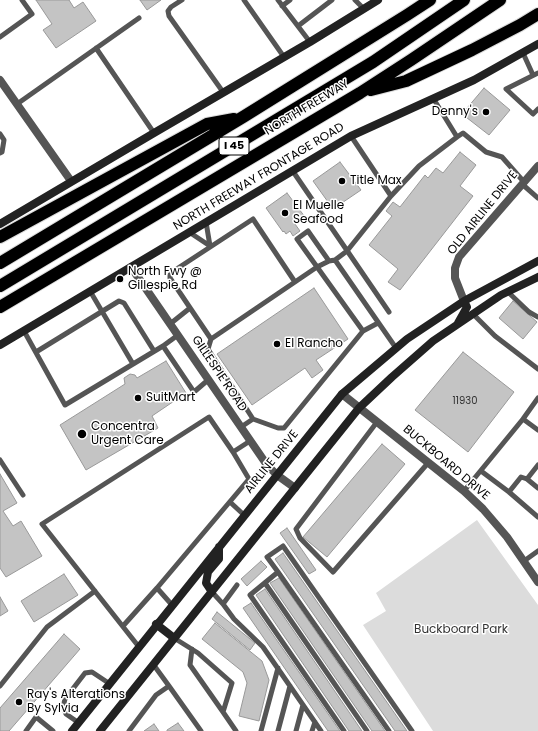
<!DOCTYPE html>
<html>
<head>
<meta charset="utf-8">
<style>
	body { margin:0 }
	canvas { display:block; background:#fff }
</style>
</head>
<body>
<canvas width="538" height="731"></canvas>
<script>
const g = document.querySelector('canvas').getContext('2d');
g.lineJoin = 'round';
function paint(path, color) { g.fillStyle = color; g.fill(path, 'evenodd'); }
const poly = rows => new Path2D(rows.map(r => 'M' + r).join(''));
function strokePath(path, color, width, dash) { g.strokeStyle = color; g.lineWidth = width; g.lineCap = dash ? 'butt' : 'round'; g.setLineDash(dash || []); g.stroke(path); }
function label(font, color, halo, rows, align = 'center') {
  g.font = font + ' Poppins,sans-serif'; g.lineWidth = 3; g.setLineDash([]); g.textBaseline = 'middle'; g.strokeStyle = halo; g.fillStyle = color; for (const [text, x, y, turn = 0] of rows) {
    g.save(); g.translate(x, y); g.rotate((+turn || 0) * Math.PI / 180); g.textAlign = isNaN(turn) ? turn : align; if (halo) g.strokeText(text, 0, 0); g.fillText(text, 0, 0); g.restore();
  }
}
paint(poly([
	[477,520,538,605,538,731,433,731,363,625,386,611,376,593]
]), '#dcdcdc');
const building = poly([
	[36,0,69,0,74,8,83,2,96,21,56,48,43,30,52,24,36,0],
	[140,0,161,0,147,10,140,0],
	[484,88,510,110,489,135,462,114,484,88],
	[460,152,476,165,460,186,473,196,400,290,388,282,398,269,369,245,392,216,386,211,393,202,400,207,425,175,428,178,436,168,443,173,460,152],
	[340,162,361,190,333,209,313,181,340,162],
	[287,193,305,217,295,224,300,231,293,236,290,231,286,234,284,231,283,232,266,208,287,193],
	[314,288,348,339,316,360,323,370,312,378,305,368,252,405,217,354,314,288],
	[513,301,537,322,523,339,499,318,513,301],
	[463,352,514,392,468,452,415,410,463,352],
	[166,361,186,393,152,416,158,428,86,470,60,425,125,384,124,378,130,374,135,375,137,378,166,361],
	[382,444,405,464,327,557,303,537,382,444],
	[0,474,17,503,3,511,13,526,21,521,42,556,6,577,0,568,0,474],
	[287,528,316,570,309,574,280,533,287,528],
	[283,553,407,731,395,731,275,559,283,553],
	[261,561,267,567,247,586,241,579,261,561],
	[64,574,78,595,34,622,21,601,64,574],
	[279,578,385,731,372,731,270,583,279,578],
	[265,589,362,731,349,731,256,595,265,589],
	[0,597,8,611,0,616,0,597],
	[251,603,340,731,328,731,243,608,251,603],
	[217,612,255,643,250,650,212,619,217,612],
	[215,623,262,661,269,680,259,721,239,716,247,683,243,672,202,639,215,623],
	[64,634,80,649,9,731,0,731,0,708,64,634],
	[178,723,184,731,167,731,167,730,178,723],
	[154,724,159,731,144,731,154,724]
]);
paint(building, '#c4c4c4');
strokePath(building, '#999', 1);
const motorway = poly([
	[371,90,406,81,472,50,520,25,538,14],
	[0,237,207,124,234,119],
	[0,263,243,117,407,15,430,0],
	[0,286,373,62,464,0],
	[0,307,360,93,411,60,500,0]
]);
strokePath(motorway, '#dbdbdb', 14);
strokePath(poly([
	[182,0,171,7,168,11,169,16,223,92],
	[244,0,284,57],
	[278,0,310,42],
	[355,0,364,9],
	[282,6,290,0],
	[298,26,332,0],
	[0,37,32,14,22,0],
	[96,48,154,133],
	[523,53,533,75],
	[538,73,506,89,533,114,538,109],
	[17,104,139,18],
	[0,134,4,140,2,152,0,153],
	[351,136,391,196],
	[457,137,463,133,486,152,502,157,524,182],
	[292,170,389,312],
	[522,184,538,198],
	[206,222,210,246],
	[189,232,210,246],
	[335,260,396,348],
	[329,261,308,231,297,239,363,331],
	[295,282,253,219,172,272,170,275,170,278,211,339,208,349,253,419,278,428,284,428,363,331,378,323],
	[90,291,133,364],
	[508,292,529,312,538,317],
	[473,314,495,336,538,369],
	[170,324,190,308],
	[24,331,65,405,163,346],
	[178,335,163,346,194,392,208,380],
	[211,339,317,267,329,261,335,260,347,251,391,196,419,166,457,137,433,98],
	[36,352,119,301,124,303,154,351],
	[523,419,538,430],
	[377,422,296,529,300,538,333,572,428,463],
	[241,427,253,419],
	[0,460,23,495],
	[481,471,509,492],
	[527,479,538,465],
	[538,488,527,479,521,477,509,492,538,517],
	[464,491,523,419,538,398],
	[230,502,244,515],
	[524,561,538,551],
	[278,572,389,731],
	[265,583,367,731],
	[212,592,223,604,237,585],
	[223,604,234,619,263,647,321,731],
	[172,605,157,588,249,479,233,452],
	[123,626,157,588],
	[174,638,198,653,232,683,223,712,236,731],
	[139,647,42,524,209,417,233,452,250,441],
	[192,649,190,665,223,712],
	[153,664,169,686,201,731],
	[0,686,47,627,95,591],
	[79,723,66,714,63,707,65,699,85,673,92,672,110,684],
	[26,731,36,717,53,731],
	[129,731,156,695,169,686],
	[261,731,278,668],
	[278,731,290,686],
	[296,731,303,705],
	[312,731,315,722],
	[344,731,250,595,278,572,267,557,283,546,412,731]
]), '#555', 5);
strokePath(poly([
	[0,80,71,181],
	[131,267,267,465,277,475,295,488],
	[464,301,455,278,455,268,459,257,538,166]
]), '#555', 8);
strokePath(poly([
	[342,394,464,491,483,509,507,537,538,582]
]), '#555', 8);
strokePath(poly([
	[0,224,154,133,310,42,378,0],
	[458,323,467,307,464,301],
	[0,345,351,136,474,80,538,44],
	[212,592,206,583,208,572,219,559,219,547],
	[156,624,174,638],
	[72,731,342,394,407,339,464,301,538,261],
	[100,731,359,408,392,377,433,341,501,295,538,277]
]), '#222', 8);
strokePath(motorway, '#000', 12);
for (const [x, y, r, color] of [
	[486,112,4,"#000"],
	[342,181,4,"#000"],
	[285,213,4,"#000"],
	[120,279,4,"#000"],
	[277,344,4,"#000"],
	[138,398,4,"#000"],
	[82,434,5,"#000"],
	[19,702,4,"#000"]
]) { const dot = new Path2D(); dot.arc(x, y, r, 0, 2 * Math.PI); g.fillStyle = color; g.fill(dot); strokePath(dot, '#fff', 1.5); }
label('10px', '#313131', null, [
	["11930",465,401]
]);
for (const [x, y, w] of [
	[234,146,30]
]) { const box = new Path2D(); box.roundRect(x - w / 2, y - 9, w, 18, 3); g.fillStyle = '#fff'; g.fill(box); strokePath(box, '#000', 1); }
label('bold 11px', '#000', null, [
	["I 45",234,146]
]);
label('12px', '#000', '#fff', [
	["NORTH FREEWAY",307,108,-31],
	["NORTH FREEWAY FRONTAGE ROAD",259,177,-31],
	["OLD AIRLINE DRIVE",483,213,-51],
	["GILLESPIE ROAD",219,374,56],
	["AIRLINE DRIVE",272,462,-51],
	["BUCKBOARD DRIVE",446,463,40]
]);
label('12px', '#000', '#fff', [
	["Denny's",478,112,"right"],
	["Title Max",350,181],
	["El Muelle",293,206],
	["Seafood",293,220],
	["North Fwy @",128,272],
	["Gillespie Rd",128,286],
	["El Rancho",285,344],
	["SuitMart",146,398],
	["Concentra",91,427],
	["Urgent Care",91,441],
	["Ray's Alterations",27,695],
	["By Sylvia",27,709]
], 'left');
label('12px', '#333', '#fff', [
	["Buckboard Park",461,630]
]);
</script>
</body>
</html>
